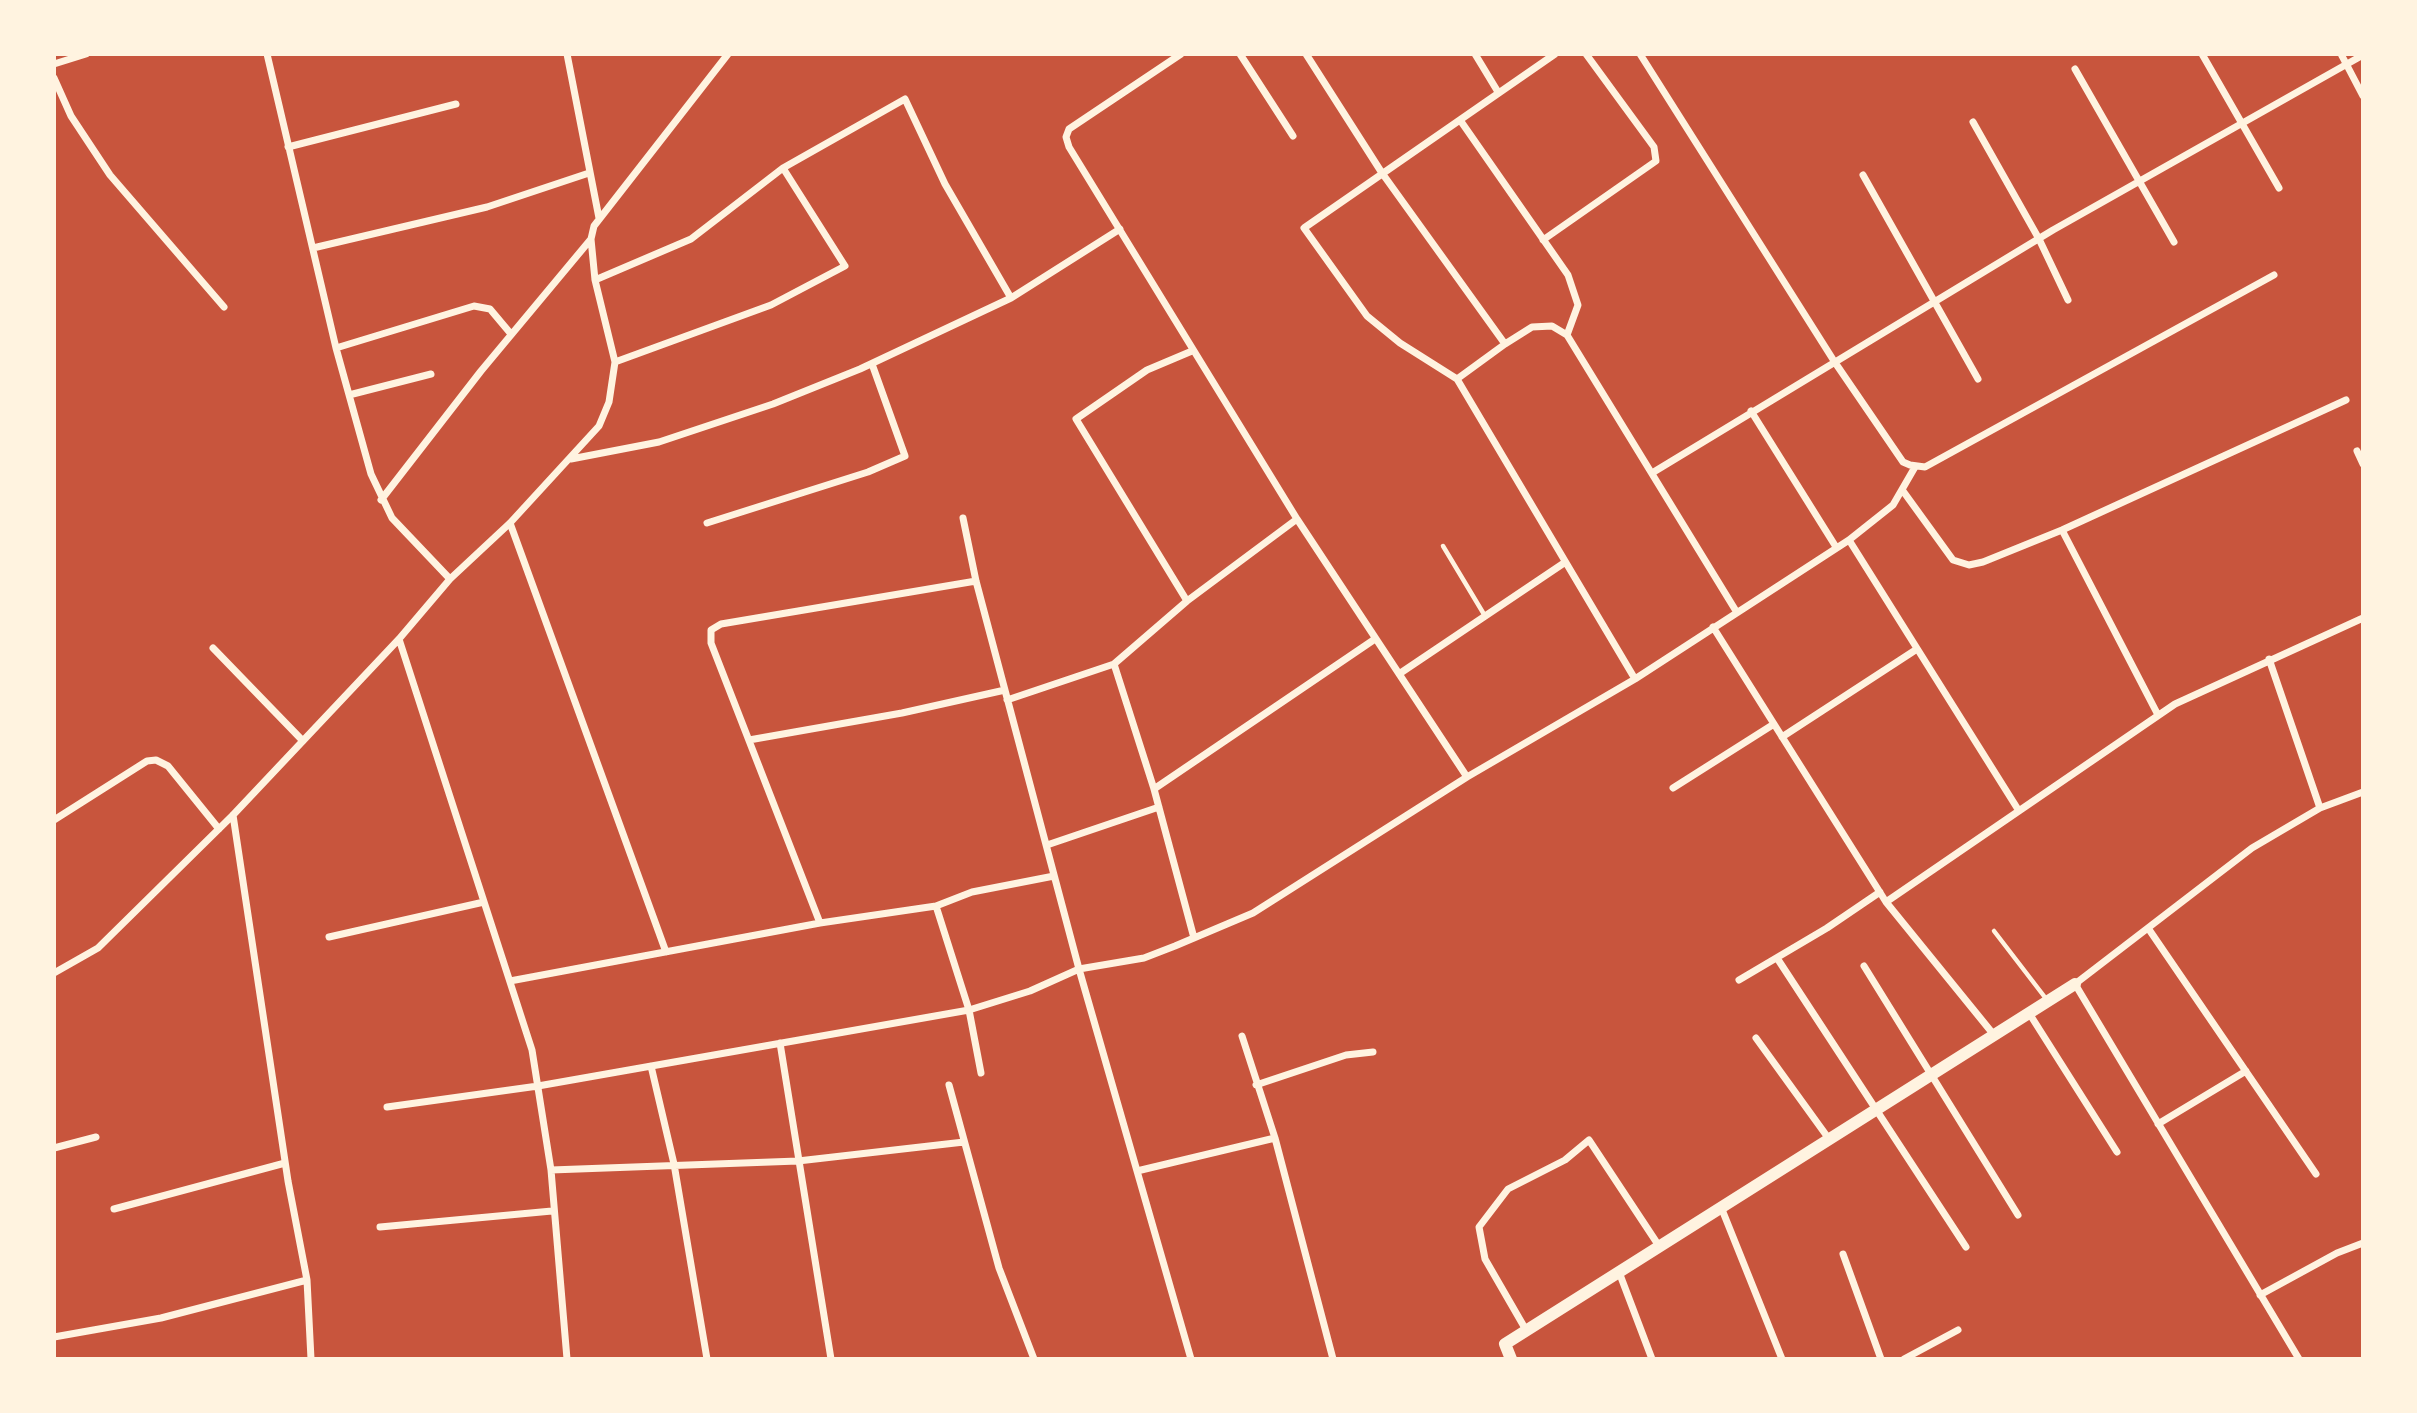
<!DOCTYPE html>
<html>
<head>
<meta charset="utf-8">
<style>
	body { margin:0 }
	#map { position:relative; width:2417px; height:1413px; overflow:hidden; background:#c8553d; font-family:Cabin,sans-serif }
	canvas { display:block }
	.frame { position:absolute; inset:0; border:56px solid #fff3e0; pointer-events:none }
</style>
</head>
<body>
<div id="map">
<canvas width="2417" height="1413"></canvas>
<div class="frame"></div>
</div>
<script>
const g = document.querySelector('canvas').getContext('2d');
g.lineJoin = 'round';
const poly = rows => new Path2D(rows.map(r => 'M' + r).join(''));
function strokePath(path, color, width, dash) { g.strokeStyle = color; g.lineWidth = width; g.lineCap = dash ? 'butt' : 'round'; g.setLineDash(dash || []); g.stroke(path); }
strokePath(poly([
	[1443,546,1485,616],
	[1994,931,2047,1000]
]), '#fff3e0', 4.5);
strokePath(poly([
	[267,54,336,348,371,474,392,518,450,579],
	[567,54,599,218],
	[1181,54,1069,129,1066,137,1069,147,1297,519,1467,777],
	[1240,54,1293,136],
	[1306,54,1382,173,1505,344],
	[1475,54,1498,92],
	[1640,54,1834,361,1903,462,1910,465,1925,467,2274,275],
	[2202,54,2279,188],
	[2341,54,2363,96],
	[54,64,86,54],
	[2075,69,2174,242],
	[54,78,71,116,110,175,224,307],
	[1460,120,1568,275,1578,305,1567,335],
	[1973,122,2039,239,2068,300],
	[288,147,456,104],
	[1863,175,1978,379],
	[1543,240,1656,161,1654,147,1586,54],
	[313,248,487,207,589,173],
	[595,280,691,239,783,168,905,99,945,184,1011,298],
	[336,348,474,306,490,309,511,334],
	[615,362,771,305,845,266,783,168],
	[1457,379,1400,343,1367,316,1304,228,1555,54],
	[349,395,431,374],
	[1751,411,1836,547],
	[2357,451,2363,464],
	[571,459,659,442,773,404,860,369,1011,298,1120,229],
	[1652,473,2053,230,2363,55],
	[1903,491,1953,560,1969,565,1983,562,2062,530,2346,400],
	[381,500,481,371,591,239],
	[963,518,976,581,1079,969,1191,1359],
	[510,523,666,952],
	[707,523,868,472,905,456,872,364],
	[2062,530,2158,715],
	[1849,540,2019,811],
	[1187,601,1076,419,1147,370,1192,351],
	[1713,627,1886,902,1994,1035],
	[399,639,532,1050,551,1170,567,1359],
	[213,648,303,741],
	[2269,659,2320,808],
	[1114,664,1154,789,1194,938],
	[1399,674,1564,563],
	[1635,679,1457,379,1505,344,1532,327,1552,326,1567,335,1736,611],
	[1007,700,1114,664,1187,601,1297,519],
	[1782,737,1917,649],
	[749,740,902,713,1005,690],
	[1673,788,1774,724],
	[1154,789,1375,639],
	[233,815,288,1181,307,1280,311,1359],
	[54,820,147,761,156,760,168,766,219,829],
	[1047,845,1159,807],
	[1886,902,2175,704,2363,618],
	[936,906,972,892,1054,876],
	[820,923,711,643,711,630,721,624,976,581],
	[2148,928,2316,1174],
	[329,937,484,902],
	[1777,958,1966,1247],
	[1864,966,2018,1215],
	[54,973,98,948,233,815,399,639,450,579,510,523,599,426,609,402,615,362,595,280,591,239,594,226,728,54],
	[1739,980,1827,928,1880,892],
	[510,981,820,923,936,906,969,1010,981,1073],
	[2029,1013,2117,1152],
	[1242,1036,1275,1138,1333,1359],
	[1756,1038,1829,1139],
	[780,1043,831,1359],
	[651,1066,674,1164,707,1359],
	[949,1085,999,1268,1034,1359],
	[1256,1085,1346,1055,1373,1052],
	[387,1107,538,1086,969,1010,1030,991,1079,969,1144,958,1175,946,1253,913,1467,777,1635,679,1849,540,1893,505,1915,467],
	[2158,1124,2246,1071],
	[54,1148,96,1137],
	[551,1170,798,1161,964,1142],
	[1137,1171,1275,1138],
	[1721,1207,1782,1359],
	[114,1209,285,1163],
	[380,1227,552,1211],
	[1843,1254,1881,1359],
	[1619,1272,1652,1359],
	[2260,1295,2337,1253,2363,1243],
	[1526,1330,1485,1259,1479,1227,1508,1189,1565,1160,1589,1140,1659,1246],
	[54,1337,161,1318,307,1280],
	[1904,1359,1958,1330],
	[2299,1359,2075,984,2252,848,2320,808,2363,792]
]), '#fff3e0', 7);
strokePath(poly([
	[1511,1359,1505,1344,2075,984]
]), '#fff3e0', 12);
</script>
</body>
</html>
